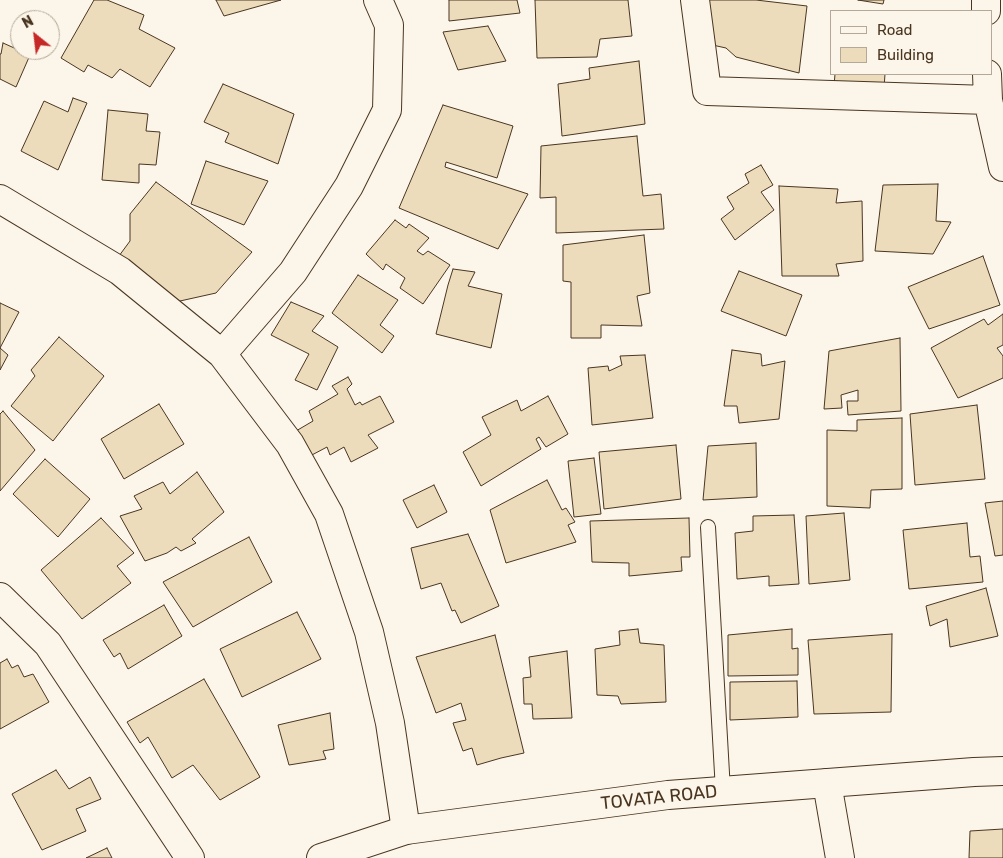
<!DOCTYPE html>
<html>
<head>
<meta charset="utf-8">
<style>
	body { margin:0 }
	#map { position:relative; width:1003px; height:858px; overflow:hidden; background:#fbf6e9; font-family:Rubik,sans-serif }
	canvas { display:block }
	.legend { position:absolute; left:830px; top:10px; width:162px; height:65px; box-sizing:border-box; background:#fbf6e9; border:1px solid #b4a999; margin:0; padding:6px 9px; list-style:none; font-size:15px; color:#4a3520 }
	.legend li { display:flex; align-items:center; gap:10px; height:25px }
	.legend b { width:25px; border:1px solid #b4a999 }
	.north { position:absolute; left:10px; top:10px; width:50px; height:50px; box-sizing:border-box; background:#fbf6e9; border:1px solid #b4a999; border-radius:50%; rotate:331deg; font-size:14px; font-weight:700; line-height:20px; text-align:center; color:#4a3520 }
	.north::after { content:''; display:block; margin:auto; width:18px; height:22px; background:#c62828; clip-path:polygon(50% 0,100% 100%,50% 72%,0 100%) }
</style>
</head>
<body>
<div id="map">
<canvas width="1003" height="858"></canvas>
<ul class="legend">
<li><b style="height:6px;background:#fbf6e9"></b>Road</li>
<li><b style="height:14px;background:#ecdcbc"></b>Building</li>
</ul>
<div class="north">N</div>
</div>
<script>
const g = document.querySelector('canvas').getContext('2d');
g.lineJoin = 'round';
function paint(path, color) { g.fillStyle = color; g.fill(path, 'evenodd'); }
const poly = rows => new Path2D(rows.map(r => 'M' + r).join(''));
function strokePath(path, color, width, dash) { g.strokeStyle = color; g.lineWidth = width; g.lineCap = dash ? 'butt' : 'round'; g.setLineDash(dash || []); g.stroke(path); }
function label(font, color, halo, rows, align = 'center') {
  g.font = font + ' Rubik,sans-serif'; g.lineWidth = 4; g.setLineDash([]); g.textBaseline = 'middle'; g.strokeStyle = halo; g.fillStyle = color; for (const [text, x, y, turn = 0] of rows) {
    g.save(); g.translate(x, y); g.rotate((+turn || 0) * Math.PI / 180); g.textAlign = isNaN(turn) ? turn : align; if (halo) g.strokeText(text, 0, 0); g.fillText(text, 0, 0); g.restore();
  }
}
const building = poly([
	[94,0,107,0,144,15,139,29,175,48,150,87,120,69,112,78,88,65,84,72,61,58,94,0],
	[216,0,281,0,224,16,216,0],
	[449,0,517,0,520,13,449,21,449,0],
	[535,0,628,0,632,36,600,39,597,57,537,58,535,0],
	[708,0,756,0,807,6,799,73,736,57,726,48,708,44,708,0],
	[858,0,884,0,883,4,858,0],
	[488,26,506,61,458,70,443,32,488,26],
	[3,43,30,55,16,87,0,79,0,54,1,54,3,43],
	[639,61,645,124,562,136,558,84,590,79,589,68,639,61],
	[835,74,885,74,884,88,834,86,835,74],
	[223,84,294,114,278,164,225,142,229,133,204,122,223,84],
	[73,98,87,103,58,170,21,151,44,101,68,112,73,98],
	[443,105,513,126,497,178,446,162,445,167,528,194,498,249,399,208,443,105],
	[108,110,148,114,146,131,160,132,156,165,139,164,139,183,102,180,108,110],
	[637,136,643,196,661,194,664,229,556,233,556,197,540,198,541,146,637,136],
	[206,161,268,181,244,225,191,204,206,161],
	[761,165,773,185,761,192,774,210,735,240,721,219,734,209,727,197,749,183,745,174,761,165],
	[156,182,252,252,216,293,171,303,116,260,130,241,130,214,156,182],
	[938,184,936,221,951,222,933,254,875,251,883,185,938,184],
	[779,186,838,189,836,203,862,201,863,261,836,264,839,276,782,276,779,186],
	[395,220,406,228,409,224,429,238,417,251,423,255,428,251,450,265,423,304,400,288,405,278,386,264,383,270,366,254,395,220],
	[644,235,650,293,637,296,642,326,601,325,601,338,571,338,571,282,563,281,563,245,644,235],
	[983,256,1000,305,929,329,908,287,983,256],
	[453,269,475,272,468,286,502,294,491,348,436,334,448,285,453,269],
	[739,271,802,295,786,336,721,311,739,271],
	[358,275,398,300,380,325,394,336,382,353,332,313,358,275],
	[291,302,324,316,312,331,338,347,317,390,295,380,309,354,271,335,291,302],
	[0,303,19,312,0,348,8,355,0,370,0,303],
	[1003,314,1003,345,997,348,1003,356,1003,378,958,398,931,348,984,319,988,325,1003,314],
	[59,337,104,376,53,441,11,406,35,376,31,370,59,337],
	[900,338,901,411,848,415,847,401,858,401,858,390,841,395,842,408,824,409,829,351,900,338],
	[732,350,761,354,762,366,785,361,779,419,739,423,737,406,724,406,732,350],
	[645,355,653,418,592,425,588,368,608,366,609,371,622,365,620,356,645,355],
	[348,377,352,384,347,389,355,405,360,402,362,405,380,396,394,422,368,435,378,448,351,462,344,447,330,455,327,447,310,456,296,431,313,421,309,411,338,394,332,386,348,377],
	[548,396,568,434,546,447,539,437,536,439,541,449,481,486,463,452,491,435,482,417,517,400,521,411,548,396],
	[159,404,184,444,124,479,101,439,159,404],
	[977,405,985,479,915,485,910,414,977,405],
	[3,411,35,450,0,491,0,414,3,411],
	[902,418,902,489,871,490,870,508,827,506,827,430,857,431,857,420,902,418],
	[756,443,757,497,703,500,708,446,756,443],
	[676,445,681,499,604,509,599,452,676,445],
	[594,458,601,514,574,517,568,461,594,458],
	[45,459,90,499,58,537,13,494,45,459],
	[197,472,224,512,192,539,196,543,181,551,176,547,167,553,145,561,120,516,142,509,134,496,163,482,170,494,197,472],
	[547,480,562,510,566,508,575,522,568,525,576,542,506,563,490,510,547,480],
	[434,485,447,512,417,528,403,500,434,485],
	[1003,501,1003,555,995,556,985,503,1003,501],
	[844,513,850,580,809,584,806,516,844,513],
	[794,515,799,584,769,586,769,576,737,579,735,533,753,531,753,516,794,515],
	[101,518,134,553,117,566,131,583,82,619,41,570,101,518],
	[689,518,690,557,681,557,682,571,629,576,629,563,592,562,590,521,689,518],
	[967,523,970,557,980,556,983,582,909,589,903,530,967,523],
	[468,534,499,606,461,623,455,610,452,611,441,583,421,589,411,548,468,534],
	[249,537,272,582,193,627,163,582,249,537],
	[986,588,998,636,950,647,947,619,930,626,926,606,986,588],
	[164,605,182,636,128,669,120,653,114,657,103,640,164,605],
	[297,612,321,659,242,697,220,649,297,612],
	[638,629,640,643,664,645,666,702,621,704,618,696,597,695,595,649,620,645,619,631,638,629],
	[792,629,792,649,798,648,798,675,728,676,728,635,792,629],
	[892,634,891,712,814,714,808,640,892,634],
	[495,635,524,753,501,758,477,765,472,748,463,751,453,723,466,720,461,703,436,713,416,657,495,635],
	[567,651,572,718,533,719,532,704,524,704,523,678,531,677,529,657,567,651],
	[7,659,12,668,18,665,24,677,33,674,49,702,0,729,0,663,7,659],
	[204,679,260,777,220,800,193,765,172,778,148,737,140,743,127,722,204,679],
	[797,681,798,717,730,720,730,682,797,681],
	[330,713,334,749,323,751,326,759,289,765,278,725,330,713],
	[56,770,69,789,90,777,101,799,76,809,86,831,42,850,12,794,56,770],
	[1003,829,1003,858,969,858,970,831,1003,829],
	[107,848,112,858,86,858,107,848]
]);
paint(building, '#ecdcbc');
strokePath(building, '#4a3520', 1);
const lane = poly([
	[708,527,723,791]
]);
const street = poly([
	[695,0,707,91,988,100],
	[986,0,986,11],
	[987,74,988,100,1003,167],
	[0,199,120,271,222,354,290,444,329,514,369,632,390,723,406,830],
	[222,354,293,272,349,186,387,110,389,25,378,0],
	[0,597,48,644,190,858],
	[827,783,840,858]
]);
const secondary = poly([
	[321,858,406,830,668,795,974,772,1003,771]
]);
strokePath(lane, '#4a3520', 16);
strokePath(street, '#4a3520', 30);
strokePath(secondary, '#4a3520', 30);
strokePath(lane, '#fbf6e9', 14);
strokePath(street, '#fbf6e9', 28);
strokePath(secondary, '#fbf6e9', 28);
label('18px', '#4a3520', '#fbf6e9', [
	["TOVATA ROAD",659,798,-6]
]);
</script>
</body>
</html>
